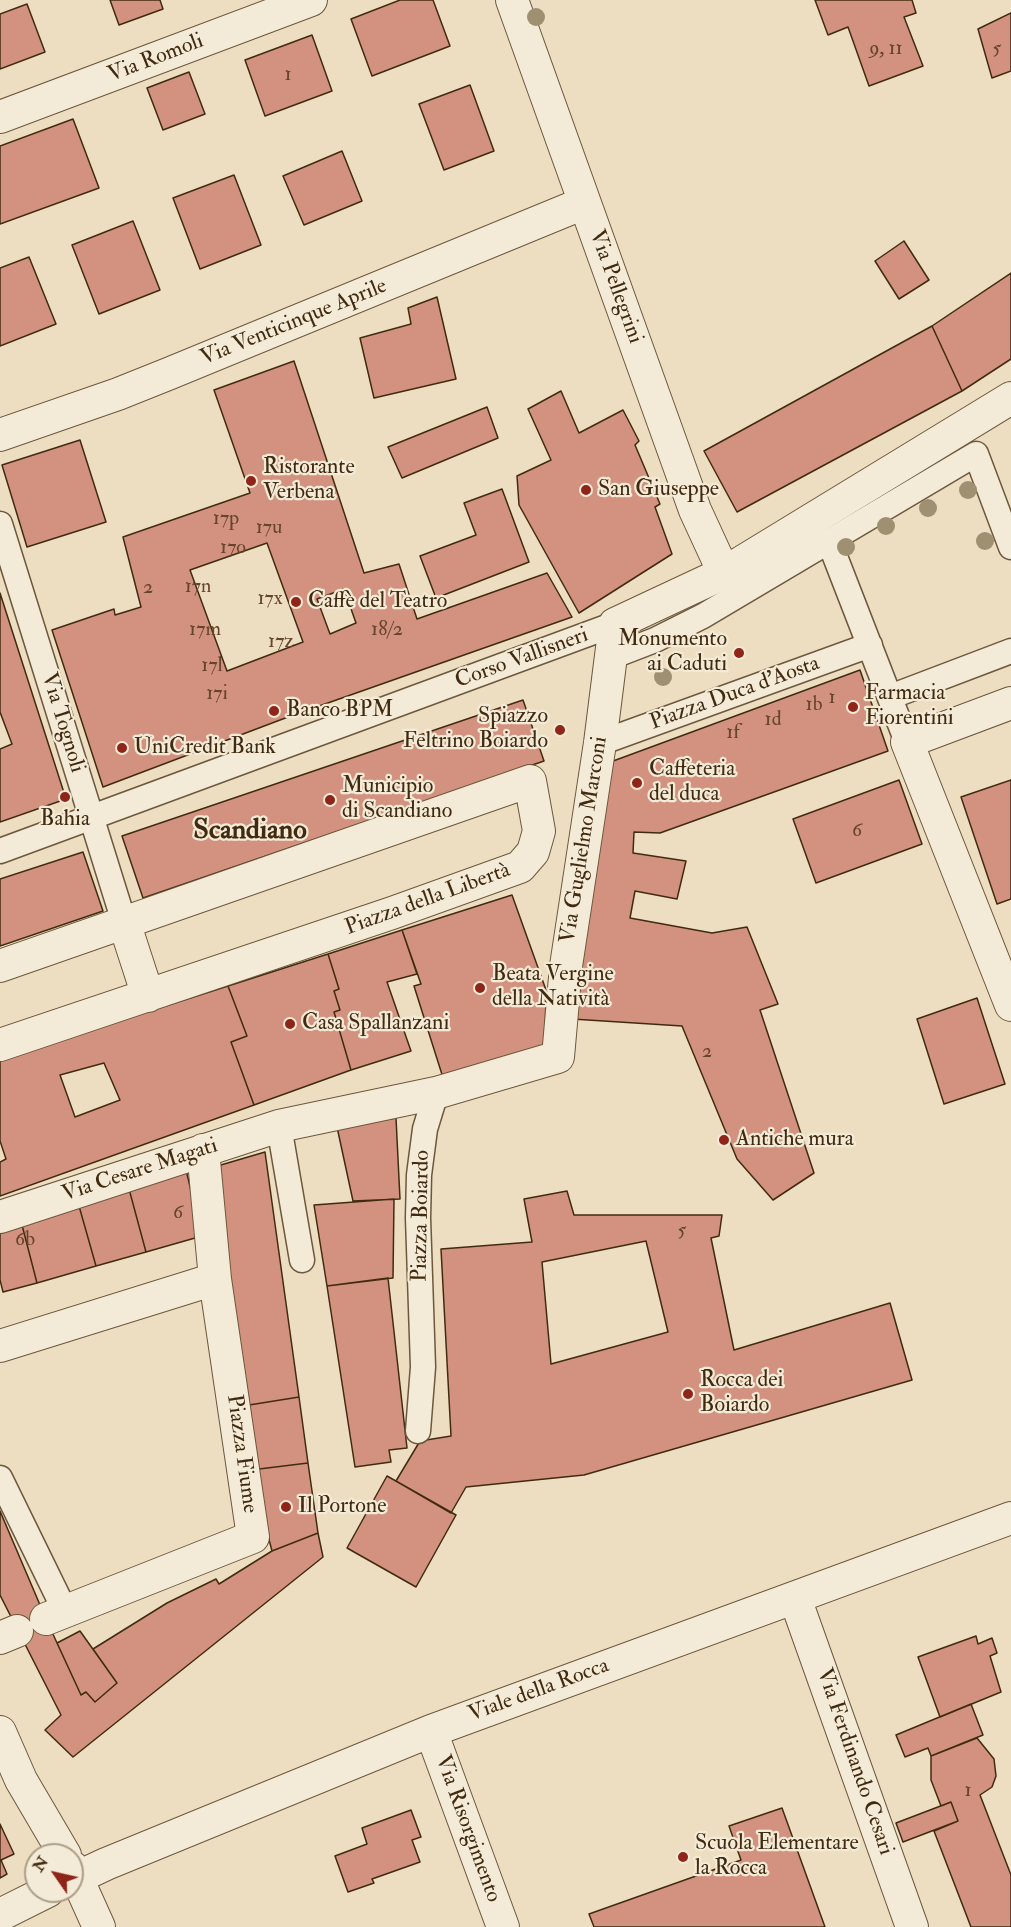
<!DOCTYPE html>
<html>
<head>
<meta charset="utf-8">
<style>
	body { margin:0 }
	#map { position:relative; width:1011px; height:1927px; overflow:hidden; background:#eddec1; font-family:"IM FELL Double Pica",serif }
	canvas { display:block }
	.north { position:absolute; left:24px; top:1843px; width:60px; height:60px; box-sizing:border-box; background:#f3ead7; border:2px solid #ac9e87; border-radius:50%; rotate:304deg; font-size:16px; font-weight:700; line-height:24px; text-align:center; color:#412b10 }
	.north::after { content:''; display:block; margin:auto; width:21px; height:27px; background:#8f2418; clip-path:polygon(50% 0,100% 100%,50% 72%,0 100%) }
</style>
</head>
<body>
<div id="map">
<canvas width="1011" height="1927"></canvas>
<div class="north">N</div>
</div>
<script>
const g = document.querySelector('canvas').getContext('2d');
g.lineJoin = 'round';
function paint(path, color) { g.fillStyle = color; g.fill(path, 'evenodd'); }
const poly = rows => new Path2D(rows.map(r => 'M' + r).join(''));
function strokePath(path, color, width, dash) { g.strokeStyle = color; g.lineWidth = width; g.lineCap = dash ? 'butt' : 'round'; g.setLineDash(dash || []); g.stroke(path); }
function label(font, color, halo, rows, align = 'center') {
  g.font = font + ' "IM FELL Double Pica",serif'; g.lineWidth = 4.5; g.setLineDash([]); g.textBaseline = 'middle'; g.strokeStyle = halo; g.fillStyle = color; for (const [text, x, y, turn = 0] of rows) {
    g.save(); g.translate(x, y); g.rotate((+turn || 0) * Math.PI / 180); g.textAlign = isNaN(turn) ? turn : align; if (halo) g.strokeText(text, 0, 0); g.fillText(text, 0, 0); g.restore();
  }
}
const building = poly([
	[110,0,160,0,163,9,119,25,110,0],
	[400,0,433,0,450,46,372,76,351,19,400,0],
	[815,0,912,0,916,13,904,17,923,66,869,86,848,27,828,35,815,0],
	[27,4,45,52,0,69,0,14,27,4],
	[1011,13,1011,71,992,78,978,29,1011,13],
	[312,35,332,91,265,116,245,60,312,35],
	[189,72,205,114,163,130,147,88,189,72],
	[470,85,494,151,444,170,419,104,470,85],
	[73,119,99,188,0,224,0,146,73,119],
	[342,151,362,201,304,225,283,176,342,151],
	[234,175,261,245,200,269,173,198,234,175],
	[133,221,160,290,99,314,72,245,133,221],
	[904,241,929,280,899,299,875,261,904,241],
	[29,257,56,324,0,346,0,268,29,257],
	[1011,273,1011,359,962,391,932,326,1011,273],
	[437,297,456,379,374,398,360,338,411,324,408,308,437,297],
	[932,326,962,391,737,512,704,451,932,326],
	[294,361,364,573,399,564,417,619,547,573,572,617,288,717,103,787,52,630,114,609,115,615,141,607,123,537,250,493,214,390,294,361],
	[267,543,303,642,227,671,190,570,267,543],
	[344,589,356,623,330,634,317,599,344,589],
	[561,391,579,433,623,410,639,441,635,445,660,504,655,507,672,554,579,613,519,505,517,476,551,460,528,409,561,391],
	[487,407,498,438,402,478,388,447,487,407],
	[80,440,106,522,27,547,2,465,80,440],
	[502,489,529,562,436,598,420,556,476,535,464,503,502,489],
	[0,593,66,799,0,822,0,749,12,744,0,712,0,593],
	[860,670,888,751,660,833,634,832,633,853,686,861,677,899,635,891,630,918,712,933,747,927,778,1004,760,1010,814,1173,773,1200,737,1159,682,1026,572,1019,605,764,860,670],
	[523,700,544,761,143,898,122,836,523,700],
	[899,780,922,844,816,883,793,819,899,780],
	[1011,780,1011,899,997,904,961,797,1011,780],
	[83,852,103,911,0,946,0,879,83,852],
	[512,895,546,990,545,1049,445,1084,414,986,421,984,402,930,512,895],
	[402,930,417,974,387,982,411,1051,351,1070,334,1012,340,1010,334,991,339,989,328,954,402,930],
	[328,954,339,989,334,991,340,1010,334,1012,351,1070,254,1105,231,1042,247,1036,228,986,328,954],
	[228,986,247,1036,231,1042,254,1105,0,1196,0,1162,6,1159,0,1141,0,1059,228,986],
	[104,1063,120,1100,75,1117,60,1075,104,1063],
	[977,998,1005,1084,944,1104,917,1019,977,998],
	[396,1118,400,1199,353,1201,337,1127,396,1118],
	[265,1152,299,1397,243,1406,214,1167,265,1152],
	[186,1170,202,1236,146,1252,129,1189,186,1170],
	[129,1189,146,1252,96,1266,79,1206,129,1189],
	[567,1191,574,1215,722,1215,719,1236,711,1238,734,1350,890,1303,912,1380,584,1475,466,1487,451,1513,396,1481,420,1441,451,1436,441,1249,532,1242,524,1199,567,1191],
	[646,1241,668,1332,551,1364,542,1262,646,1241],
	[394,1199,393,1278,327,1286,314,1205,394,1199],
	[79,1206,96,1266,37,1283,22,1225,79,1206],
	[22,1225,37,1283,3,1292,0,1280,0,1232,22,1225],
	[388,1278,407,1448,389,1450,391,1462,355,1467,327,1286,388,1278],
	[299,1397,308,1463,251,1470,243,1406,299,1397],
	[308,1463,318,1533,272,1551,251,1470,308,1463],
	[387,1476,456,1515,416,1587,347,1548,387,1476],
	[0,1511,46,1619,81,1695,86,1692,95,1702,117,1683,93,1649,167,1603,216,1579,219,1584,272,1551,318,1533,323,1557,73,1757,45,1730,61,1715,0,1595,0,1511],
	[80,1631,117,1683,95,1702,86,1692,81,1695,57,1643,80,1631],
	[976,1636,978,1644,992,1638,997,1653,990,1656,1001,1692,940,1717,918,1657,976,1636],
	[971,1704,983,1735,931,1756,928,1748,905,1757,896,1735,971,1704],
	[977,1738,994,1759,996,1776,992,1787,980,1795,1011,1875,1011,1927,971,1927,934,1831,958,1821,951,1802,941,1806,931,1780,931,1756,977,1738],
	[951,1802,958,1821,903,1842,896,1823,951,1802],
	[782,1808,825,1927,594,1927,589,1914,741,1860,729,1826,782,1808],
	[411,1810,421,1837,412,1840,420,1862,372,1879,374,1883,348,1892,335,1856,367,1844,362,1828,411,1810],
	[0,1824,14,1854,1,1860,7,1874,0,1878,0,1824]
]);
paint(building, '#d3927f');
strokePath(building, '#412b10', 1.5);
const pedestrian = poly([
	[0,524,124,922],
	[829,541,907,742],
	[611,657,655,640,703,616,976,454,1011,547],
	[890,697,1011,651],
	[600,743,870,645],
	[0,851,615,624],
	[279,1126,302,1260],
	[418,1431,423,1367,418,1218,419,1175,425,1129,436,1093],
	[0,1478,65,1611]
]);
const minor = poly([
	[512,0,695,510,724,573],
	[0,117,311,0],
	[0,435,118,394,168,374,584,203],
	[1011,703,907,742,1011,1005],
	[124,922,148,996],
	[0,966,530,781,539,831,533,852,520,867,392,913,0,1045],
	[203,1150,215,1279],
	[0,1217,279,1126,436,1093,558,1057,566,966,600,743,615,624,724,573,1011,398],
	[0,1346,215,1279,253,1537,46,1619],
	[795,1598,912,1927],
	[0,1638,17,1631],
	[431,1731,503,1927],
	[0,1732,21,1780,65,1855],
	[72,1867,99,1927],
	[72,1880,106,1864,431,1731,1011,1518],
	[0,1915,48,1891]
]);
strokePath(pedestrian, '#6c583c', 27);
strokePath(minor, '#6c583c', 34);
strokePath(pedestrian, '#f3ead7', 24);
strokePath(minor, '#f3ead7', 32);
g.fillStyle = '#9f9071';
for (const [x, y] of [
	[536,17],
	[968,490],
	[928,508],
	[886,526],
	[985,541],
	[846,547],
	[663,677]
]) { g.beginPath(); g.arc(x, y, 9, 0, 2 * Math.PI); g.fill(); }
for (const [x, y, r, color] of [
	[251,481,6,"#8f2418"],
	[586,490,6,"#8f2418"],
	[296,602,6,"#8f2418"],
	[739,653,6,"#8f2418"],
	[853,707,6,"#8f2418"],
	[274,711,6,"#8f2418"],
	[560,730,6,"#8f2418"],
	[122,748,6,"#8f2418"],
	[637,783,6,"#8f2418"],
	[65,797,6,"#8f2418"],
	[330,800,6,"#8f2418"],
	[480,988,6,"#8f2418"],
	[290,1024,6,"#8f2418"],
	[724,1140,6,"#8f2418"],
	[688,1394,6,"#8f2418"],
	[286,1507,6,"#8f2418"],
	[683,1857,6,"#8f2418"]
]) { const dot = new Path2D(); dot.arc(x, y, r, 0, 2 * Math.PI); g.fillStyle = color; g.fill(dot); strokePath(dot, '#f3ead7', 2); }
label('20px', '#66452c', null, [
	["9, 11",886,50],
	["5",997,50],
	["1",288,76],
	["17p",226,520],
	["17u",269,529],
	["17o",233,549],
	["17n",198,588],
	["2",148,589],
	["17x",270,600],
	["17m",205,631],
	["18/2",387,631],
	["17z",281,643],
	["17l",212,667],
	["17i",217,695],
	["1",832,699],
	["1b",814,706],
	["1d",773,721],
	["1f",733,734],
	["6",857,832],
	["2",707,1053],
	["6",178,1214],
	["5",682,1232],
	["6b",25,1241],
	["1",968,1792]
]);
label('22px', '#412b10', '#f3ead7', [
	["Via Romoli",156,59,-21],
	["Via Pellegrini",615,287,70],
	["Via Venticinque Aprile",294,323,-22],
	["Corso Vallisneri",522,659,-20],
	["Piazza Duca d'Aosta",735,694,-20],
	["Via Tognoli",62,723,73],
	["Via Guglielmo Marconi",585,840,-81],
	["Piazza della Libertà",428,900,-20],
	["Via Cesare Magati",140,1171,-18],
	["Piazza Boiardo",422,1216,-89],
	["Piazza Fiume",241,1454,82],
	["Viale della Rocca",539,1691,-20],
	["Via Ferdinando Cesari",854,1762,71],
	["Via Risorgimento",467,1829,70]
]);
label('22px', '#412b10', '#f3ead7', [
	["Ristorante",263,468],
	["Verbena",263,493],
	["San Giuseppe",598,490],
	["Caffè del Teatro",308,602],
	["Monumento",727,640,"right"],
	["ai Caduti",727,665,"right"],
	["Farmacia",865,694],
	["Fiorentini",865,719],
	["Banco BPM",286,711],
	["Spiazzo",548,717,"right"],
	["Feltrino Boiardo",548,742,"right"],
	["UniCredit Bank",134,748],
	["Caffeteria",649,770],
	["del duca",649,795],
	["Municipio",342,787],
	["di Scandiano",342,812],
	["Bahia",65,820,"center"],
	["Beata Vergine",492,975],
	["della Natività",492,1000],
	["Casa Spallanzani",302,1024],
	["Antiche mura",736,1140],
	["Rocca dei",700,1381],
	["Boiardo",700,1406],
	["Il Portone",298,1507],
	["Scuola Elementare",695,1844],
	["la Rocca",695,1869]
], 'left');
label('bold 28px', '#412b10', '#f3ead7', [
	["Scandiano",250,832]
]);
</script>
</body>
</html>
